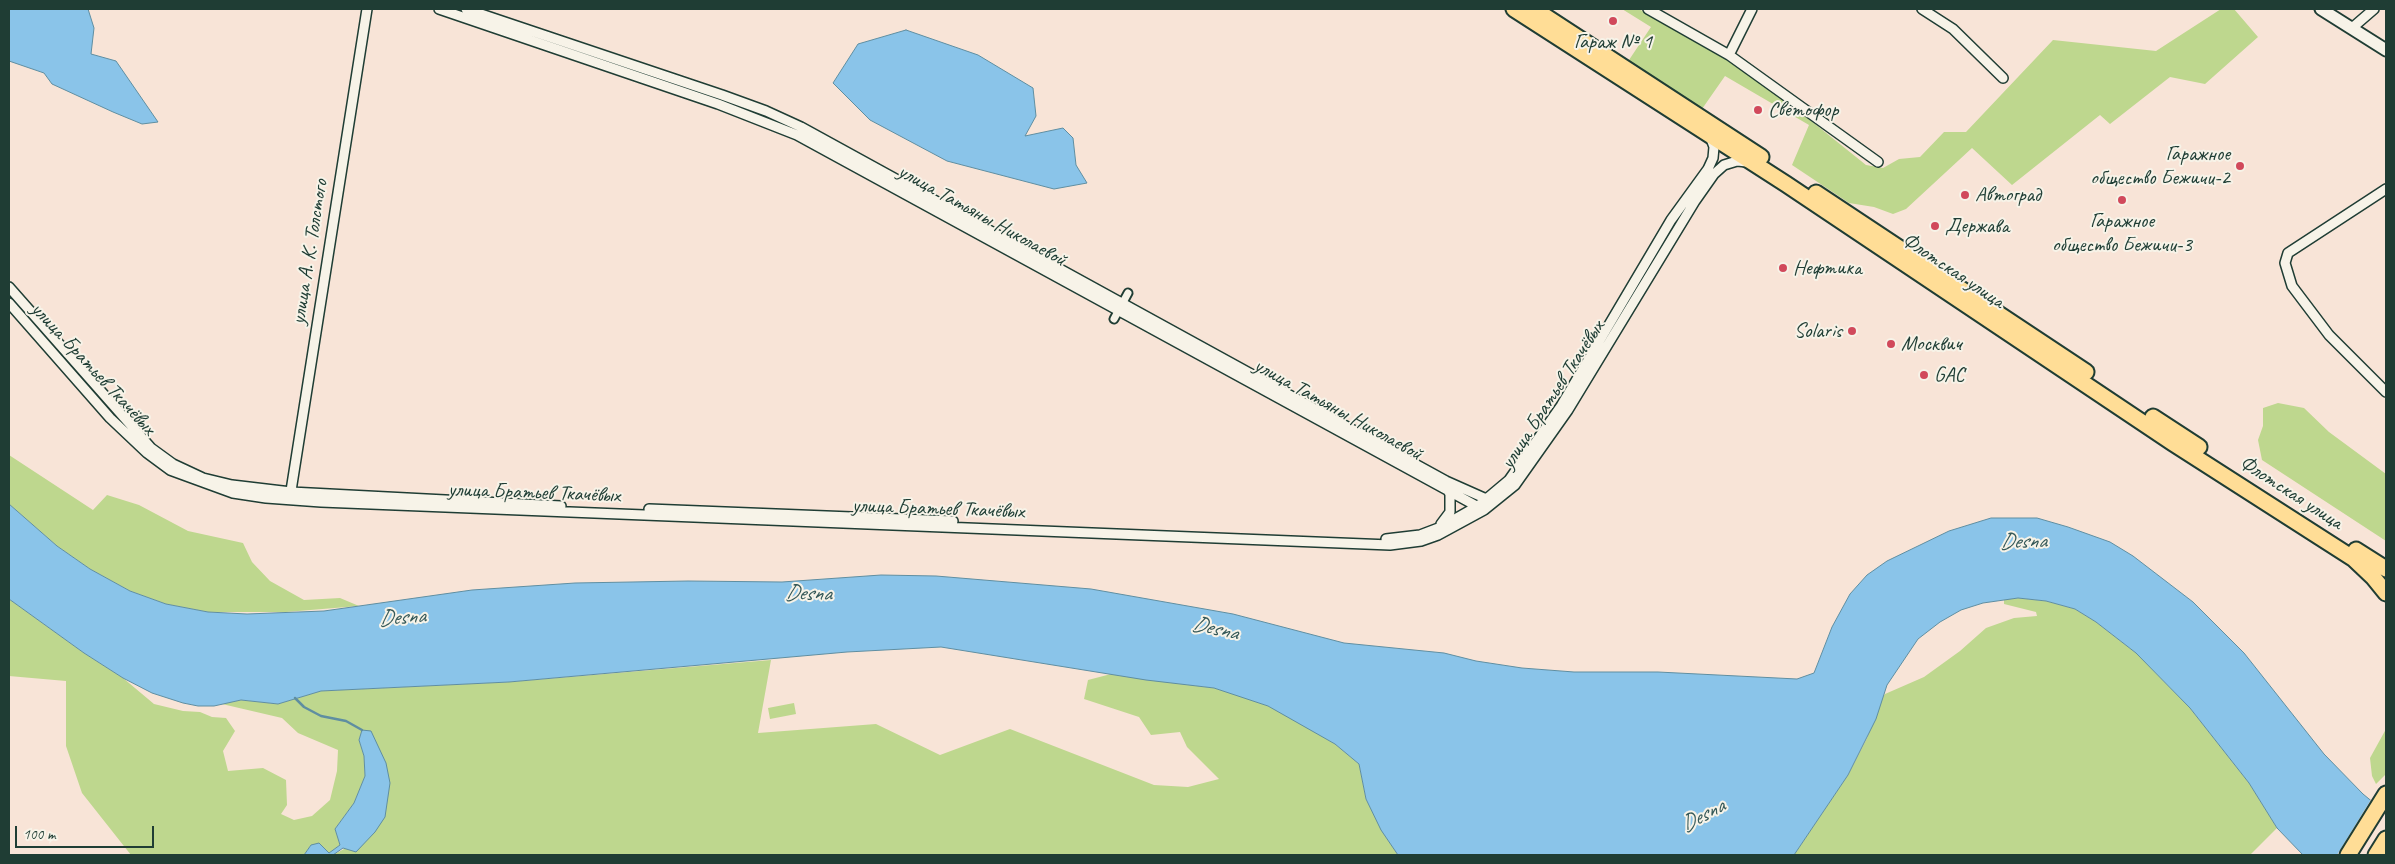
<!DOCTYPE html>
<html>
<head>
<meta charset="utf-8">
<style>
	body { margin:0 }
	#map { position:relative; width:2395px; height:864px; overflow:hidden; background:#f8e4d7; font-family:Caveat,sans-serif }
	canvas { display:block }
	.frame { position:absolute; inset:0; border:10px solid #1f3d34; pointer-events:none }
	.scale { position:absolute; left:15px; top:826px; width:139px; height:22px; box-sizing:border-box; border:2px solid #1f3d34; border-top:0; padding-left:6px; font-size:15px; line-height:18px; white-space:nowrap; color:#1f3d34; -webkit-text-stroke:4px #f7f3e8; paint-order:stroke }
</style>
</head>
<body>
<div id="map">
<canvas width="2395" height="864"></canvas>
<div class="frame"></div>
<div class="scale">100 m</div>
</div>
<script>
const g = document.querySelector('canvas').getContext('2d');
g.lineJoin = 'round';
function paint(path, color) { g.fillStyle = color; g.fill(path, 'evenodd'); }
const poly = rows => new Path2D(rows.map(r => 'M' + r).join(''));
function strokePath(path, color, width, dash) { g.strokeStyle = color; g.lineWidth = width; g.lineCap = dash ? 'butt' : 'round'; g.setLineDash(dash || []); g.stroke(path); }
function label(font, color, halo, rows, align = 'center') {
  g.font = font + ' Caveat,sans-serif'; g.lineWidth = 4; g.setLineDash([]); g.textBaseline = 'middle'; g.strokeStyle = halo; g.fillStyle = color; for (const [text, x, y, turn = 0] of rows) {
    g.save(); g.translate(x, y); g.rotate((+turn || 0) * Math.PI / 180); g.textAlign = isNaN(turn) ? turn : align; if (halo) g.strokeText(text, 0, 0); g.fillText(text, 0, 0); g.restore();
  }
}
paint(poly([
	[1622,9,1639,9,1721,56,1800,112,1866,165,1883,168,1899,159,1920,157,1944,132,1966,132,2053,40,2156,51,2221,9,2234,9,2258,37,2205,84,2170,77,2110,124,2100,115,2012,185,1972,148,1906,209,1893,214,1874,207,1849,203,1792,165,1809,125,1725,76,1702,109,1627,63,1651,27],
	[2278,403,2304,408,2329,432,2386,474,2386,541,2262,460,2258,440,2263,426,2263,408],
	[9,455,93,510,107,495,139,505,188,531,243,543,252,562,270,581,304,600,340,598,359,606,286,612,208,612,166,604,130,591,90,569,57,546,9,504],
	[2018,598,2046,601,2075,609,2096,622,2136,653,2190,708,2249,783,2277,828,2250,855,1794,855,1848,775,1867,738,1880,701,1885,694,1924,677,1960,651,1986,628,2014,618,2037,616,2036,612,2004,604,2004,599],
	[9,599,84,653,123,678,154,704,183,711,200,712,212,717,226,718,235,731,223,751,228,771,263,768,286,780,287,805,281,814,294,820,312,816,330,800,337,771,338,750,298,733,282,718,222,704,241,700,278,704,321,691,509,682,771,660,758,733,876,724,940,755,1010,729,1154,785,1188,787,1219,779,1187,747,1180,732,1151,735,1139,717,1084,699,1088,680,1111,674,1214,688,1238,695,1268,706,1293,718,1335,744,1359,764,1366,799,1381,829,1398,855,333,855,375,832,362,730,359,740,364,756,365,776,354,803,335,829,340,845,329,853,311,845,304,855,131,855,82,793,66,746,66,681,9,676],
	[794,703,796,714,770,719,768,708],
	[2386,729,2386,774,2376,784,2372,776,2370,758]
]), '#bed78e');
const water = poly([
	[9,9,88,9,94,28,91,54,116,61,158,122,142,124,113,112,52,84,44,73,9,61,9,9],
	[906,30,978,55,1033,88,1036,116,1025,136,1063,128,1073,138,1076,165,1087,183,1054,189,947,161,870,120,833,83,858,44,906,30],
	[9,504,57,546,90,569,130,591,166,604,208,612,247,614,324,611,472,590,575,583,688,581,782,582,881,575,936,576,1091,589,1233,614,1344,643,1444,653,1476,661,1522,668,1574,672,1658,672,1797,679,1814,673,1832,627,1850,594,1867,575,1887,561,1949,531,1991,518,2037,518,2068,527,2110,542,2133,556,2193,602,2244,653,2324,754,2363,794,2386,813,2386,855,2303,855,2277,828,2249,783,2190,708,2136,653,2096,622,2075,609,2046,601,2018,598,1983,603,1961,610,1940,622,1918,639,1887,685,1876,719,1848,775,1794,855,1398,855,1381,830,1366,799,1359,764,1335,744,1268,706,1214,688,1146,680,941,647,847,652,509,682,321,691,278,704,241,700,214,706,198,706,183,703,152,693,123,678,84,653,9,599,9,504],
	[362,730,371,731,386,763,390,783,385,817,375,832,356,852,343,848,333,855,304,855,311,845,319,843,329,853,340,845,335,829,354,803,365,776,364,756,359,740,362,730]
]);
paint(water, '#8ac4e9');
strokePath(water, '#5f8ea1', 1);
paint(poly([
	[2372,798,2386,810,2386,855,2337,855]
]), '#f8e4d7');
strokePath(poly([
	[295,698,304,707,321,716,346,721,362,730]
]), '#5f8ea1', 2.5);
const pedestrian = poly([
	[1114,319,1128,293]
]);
const minor = poly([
	[439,9,718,104,797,135,1482,509],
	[466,9,722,95,766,111,801,127,1446,481,1491,501],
	[1648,9,1729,55,1878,162],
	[1922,9,1953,29,2003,78],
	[2352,28,2374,9],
	[1729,55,1752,9],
	[2386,189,2288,253,2285,263,2292,286,2329,335,2386,392],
	[9,287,151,448,173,464,203,478,232,485,291,492,561,506],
	[9,303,110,418,147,453,170,470,233,493,266,498,321,502,1390,545,1421,541,1438,535,1484,510,1515,485,1568,410,1695,201,1714,174,1724,165,1737,161,1747,162],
	[290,497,367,9],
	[649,509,953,521],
	[1441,524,1450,512,1450,494,1447,489],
	[1386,539,1420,535,1441,527,1478,506,1509,480,1561,406,1671,220,1708,169,1713,158,1714,147,1710,136]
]);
const tertiary = poly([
	[2321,9,2386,50]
]);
const primary = poly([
	[1514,9,1786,184,2173,443,2354,559,2373,577,2386,593],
	[1534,9,1761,157],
	[1816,193,2086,372],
	[2153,417,2199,447],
	[2356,550,2386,569],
	[2348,855,2386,794],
	[2376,855,2386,839]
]);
strokePath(pedestrian, '#1f3d34', 11);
strokePath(minor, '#1f3d34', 12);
strokePath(tertiary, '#1f3d34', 15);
strokePath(primary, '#1f3d34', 19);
strokePath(pedestrian, '#f7f3e8', 7);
strokePath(minor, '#f7f3e8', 9);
strokePath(tertiary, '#f7f3e8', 11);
strokePath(primary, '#ffdd96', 15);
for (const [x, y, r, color] of [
	[1613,21,5,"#d1495b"],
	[1758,110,5,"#d1495b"],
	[2240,166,5,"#d1495b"],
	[1965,195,5,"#d1495b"],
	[2122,200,5,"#d1495b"],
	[1935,226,5,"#d1495b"],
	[1783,268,5,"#d1495b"],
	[1852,331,5,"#d1495b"],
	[1891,344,5,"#d1495b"],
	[1924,375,5,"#d1495b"]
]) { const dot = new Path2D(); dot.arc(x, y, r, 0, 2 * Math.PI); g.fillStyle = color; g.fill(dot); strokePath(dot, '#f7f3e8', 2); }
label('21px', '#1f3d34', '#f7f3e8', [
	["Гараж № 1",1613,42,"center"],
	["Светофор",1768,110],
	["Гаражное",2230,154,"right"],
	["общество Бежичи-2",2230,178,"right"],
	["Автоград",1975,195],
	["Гаражное",2122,221,"center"],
	["общество Бежичи-3",2122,245,"center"],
	["Держава",1945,226],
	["Нефтика",1793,268],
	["Solaris",1842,331,"right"],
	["Москвич",1901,344],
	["GAC",1934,375]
], 'left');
label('21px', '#1f3d34', '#f7f3e8', [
	["улица Татьяны Николаевой",982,216,29],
	["улица А. К. Толстого",310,252,-81],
	["Флотская улица",1953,271,34],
	["улица Братьев Ткачёвых",93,369,47],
	["улица Братьев Ткачёвых",1553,395,-57],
	["улица Татьяны Николаевой",1338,410,29],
	["улица Братьев Ткачёвых",534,493,2],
	["Флотская улица",2291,493,33],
	["улица Братьев Ткачёвых",938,509,2]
]);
label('italic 22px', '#345858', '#f7f3e8', [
	["Desna",2023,542,-1],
	["Desna",808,594,1],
	["Desna",402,618,-4],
	["Desna",1215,629,13],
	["Desna",1703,816,-28]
]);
</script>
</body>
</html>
